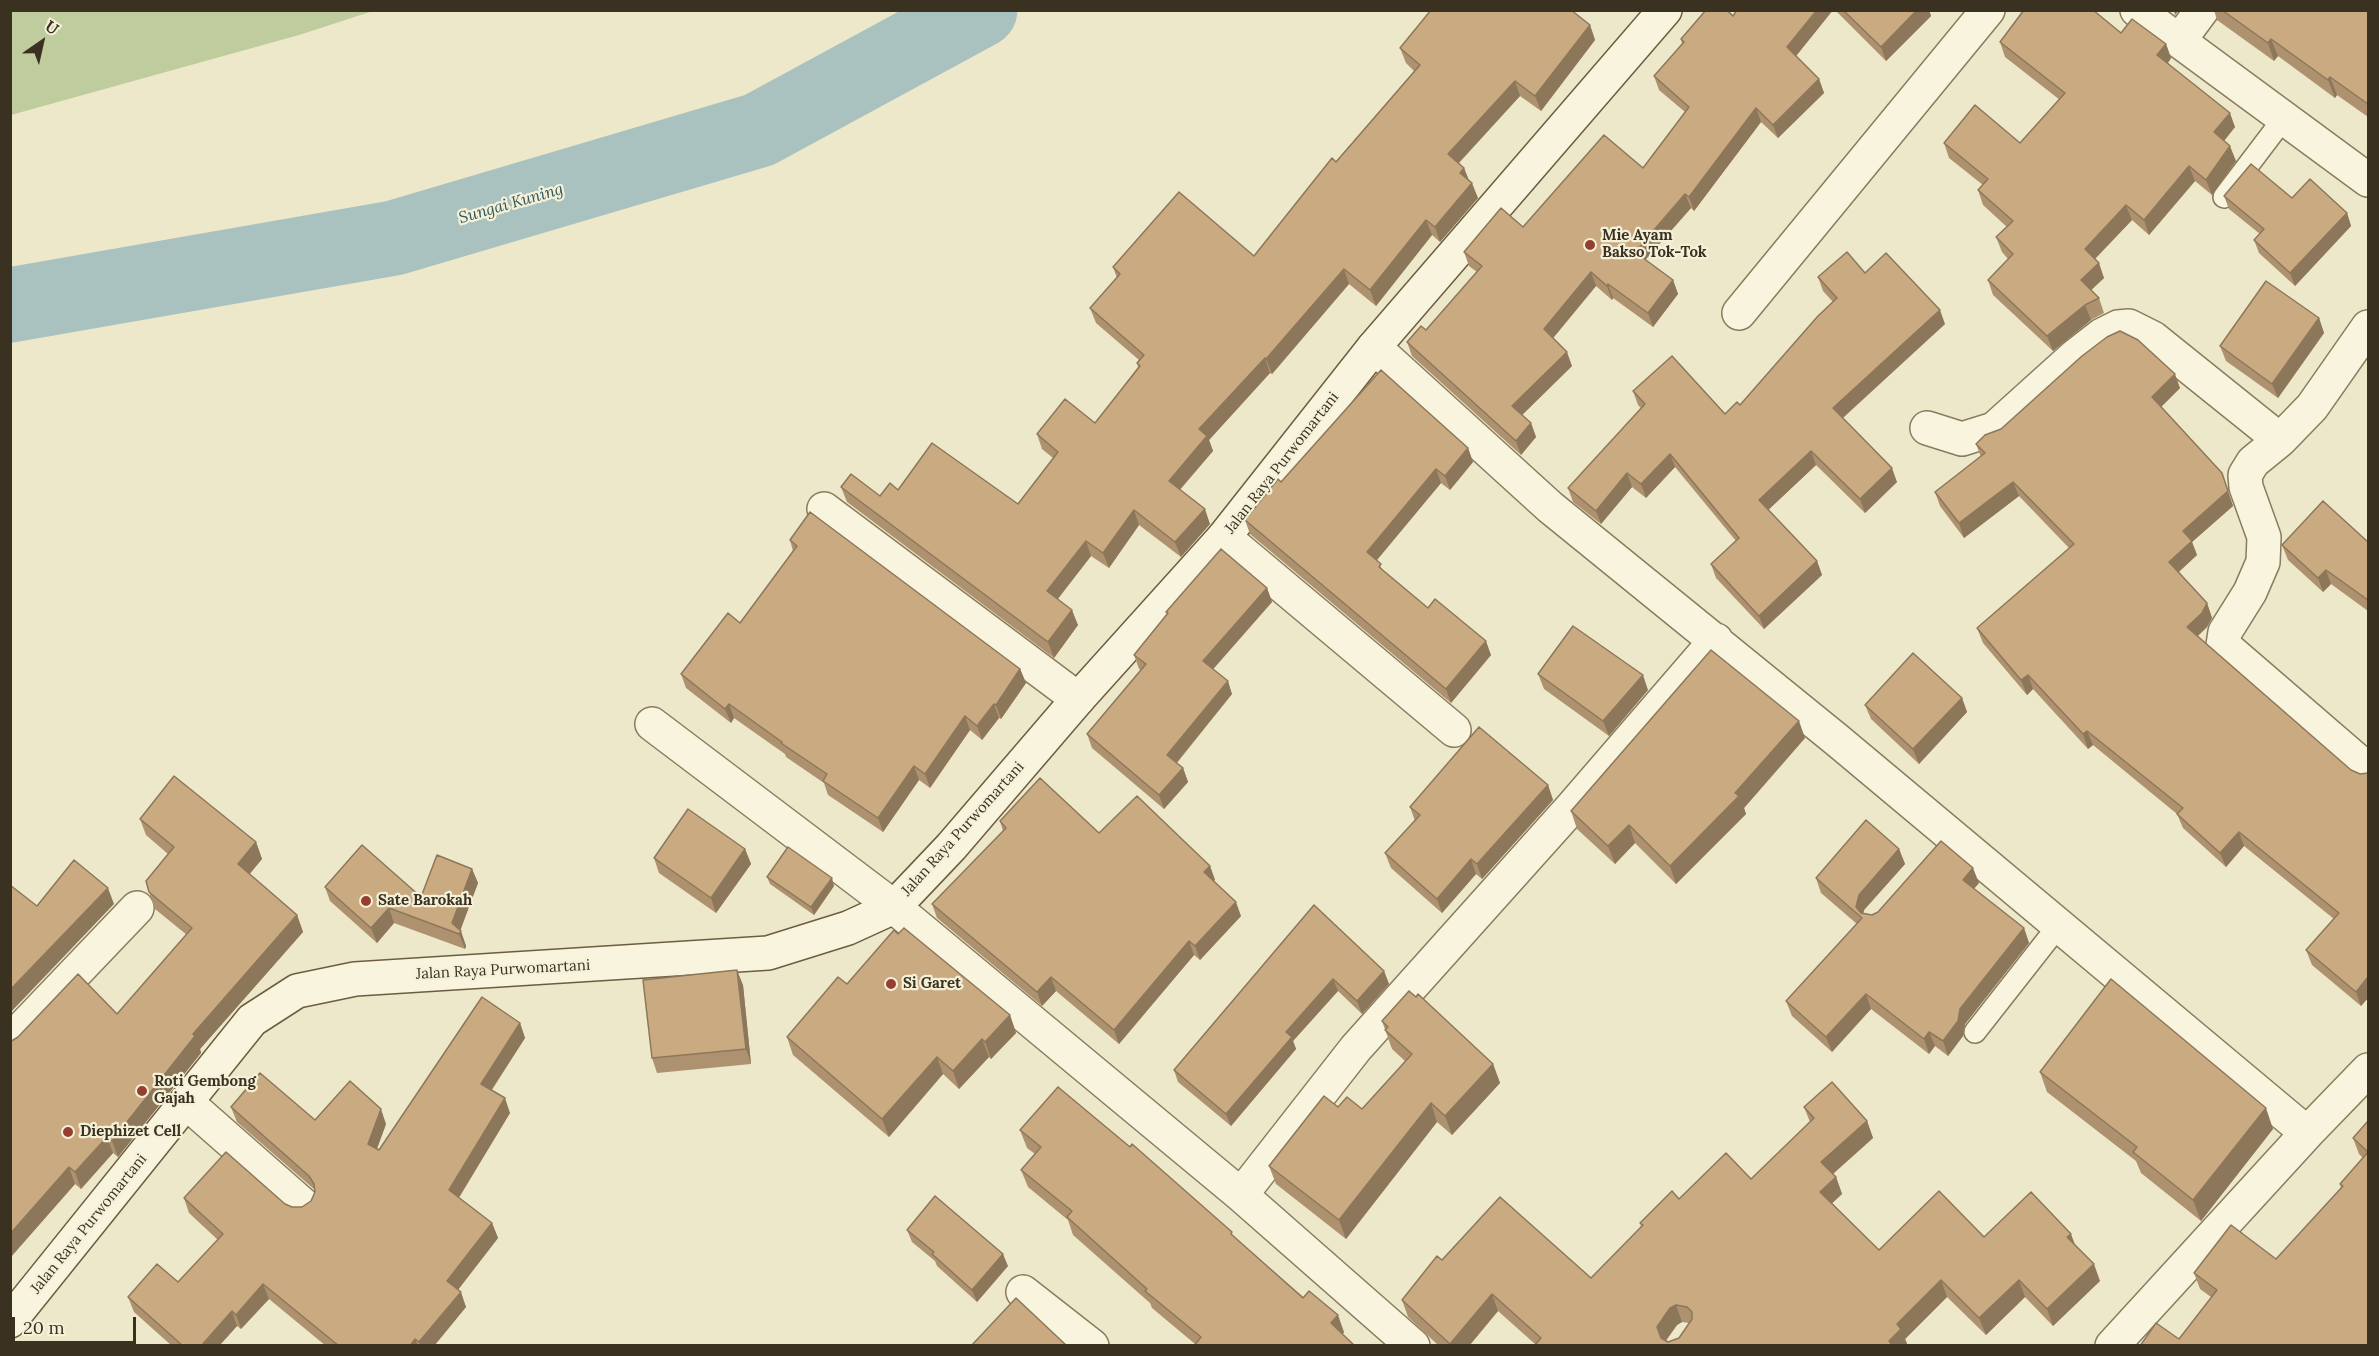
<!DOCTYPE html>
<html>
<head>
<meta charset="utf-8">
<style>
	body { margin:0 }
	#map { position:relative; width:2379px; height:1356px; overflow:hidden; background:#ede8ca; font-family:Lora,serif }
	canvas { display:block }
	.frame { position:absolute; inset:0; border:12px solid #3b3121; pointer-events:none }
	.north { position:absolute; left:12px; top:12px; width:60px; height:60px; -webkit-text-stroke:4px #f5f1d9; paint-order:stroke; rotate:34deg; font-size:16px; font-weight:700; line-height:24px; text-align:center; color:#3b3121 }
	.north::after { content:''; display:block; margin:auto; width:21px; height:27px; background:#3b3121; clip-path:polygon(50% 0,100% 100%,50% 72%,0 100%) }
	.scale { position:absolute; left:12px; top:1317px; width:124px; height:27px; box-sizing:border-box; border:3px solid #3b3121; border-top:0; padding-left:8px; font-size:18px; line-height:21px; white-space:nowrap; color:#3b3121; -webkit-text-stroke:4px #f5f1d9; paint-order:stroke }
</style>
</head>
<body>
<div id="map">
<canvas width="2379" height="1356"></canvas>
<div class="frame"></div>
<div class="north">U</div>
<div class="scale">20 m</div>
</div>
<script>
const g = document.querySelector('canvas').getContext('2d');
g.lineJoin = 'round';
function paint(path, color) { g.fillStyle = color; g.fill(path, 'evenodd'); }
const poly = rows => new Path2D(rows.map(r => 'M' + r).join(''));
function strokePath(path, color, width, dash) { g.strokeStyle = color; g.lineWidth = width; g.lineCap = dash ? 'butt' : 'round'; g.setLineDash(dash || []); g.stroke(path); }
function label(font, color, halo, rows, align = 'center') {
  g.font = font + ' Lora,serif'; g.lineWidth = 4.5; g.setLineDash([]); g.textBaseline = 'middle'; g.strokeStyle = halo; g.fillStyle = color; for (const [text, x, y, turn = 0] of rows) {
    g.save(); g.translate(x, y); g.rotate((+turn || 0) * Math.PI / 180); g.textAlign = isNaN(turn) ? turn : align; if (halo) g.strokeText(text, 0, 0); g.fillText(text, 0, 0); g.restore();
  }
}
paint(poly([
	[11,10,373,10,373,11,299,35,11,115]
]), '#bfcc9d');
strokePath(poly([
	[10,305,394,238,759,130,980,10]
]), '#aac2bf', 75);
const lane = poly([
	[2224,197,2284,118],
	[1975,1032,2059,925]
]);
const street = poly([
	[2137,10,2368,180],
	[2179,41,2202,10],
	[1739,313,1988,10],
	[1374,347,1550,507,1837,740,2307,1133],
	[1927,428,1962,439,1994,429,2075,356,2102,335,2118,327,2129,326,2153,338,2280,440,2312,407,2368,327],
	[2280,440,2253,462,2245,475,2246,487,2264,537,2263,562,2250,592,2225,632,2223,645,2368,770],
	[824,509,1078,699],
	[1224,537,1454,730],
	[652,724,894,907,1241,1195,1413,1346],
	[10,1041,137,908],
	[186,1102,302,1204],
	[1241,1195,1356,1048,1572,807,1716,640],
	[1023,1292,1092,1346],
	[2112,1346,2307,1133,2368,1070]
]);
const secondary = poly([
	[10,1321,252,1020,297,991,355,979,768,953,848,928,894,907,951,847,1078,699,1224,537,1374,347,1665,10]
]);
strokePath(lane, '#897c5e', 24);
strokePath(street, '#897c5e', 36);
strokePath(secondary, '#6c5d41', 36);
strokePath(lane, '#f8f4dd', 21);
strokePath(street, '#f8f4dd', 33);
strokePath(secondary, '#f8f4dd', 33);
paint(poly([
	[1737,10,1833,10,1796,56,1819,79,1824,93,1778,138,1761,122,1694,211,1691,208,1645,260,1673,280,1678,294,1653,327,1613,298,1612,300,1596,286,1553,338,1572,366,1522,415,1531,423,1536,437,1521,455,1412,356,1407,342,1426,330,1477,272,1469,266,1464,252,1523,227,1643,168,1685,112,1659,90,1654,76,1682,44,1681,39,1733,16],
	[1835,10,1929,10,1931,16,1886,61],
	[2023,10,2093,10,2121,33,2166,44,2171,58,2168,63,2235,127,2224,141,2236,161,2212,195,2195,181,2149,235,2132,220,2095,259,2104,278,2091,290,2099,298,2104,313,2091,320,2053,351,1993,295,1988,280,2008,259,2002,252,1996,237,2007,227,1983,205,1978,190,1983,185,1949,158,1944,143,2020,143,2060,100,2005,57,2000,42],
	[2214,10,2368,10,2368,117,2337,95,2335,98,2278,56,2274,61,2217,20],
	[1590,25,1595,40,1541,111,1520,96,1459,163,1464,168,1469,181,1478,198,1440,242,1432,235,1376,306,1349,284,1272,374,1270,373,1209,440,1213,451,1180,490,1210,524,1181,557,1139,525,1109,568,1091,556,1058,599,1078,625,1054,658,847,502,841,487,880,496,898,490,1018,504,1053,458,1042,449,1037,434,1095,423,1138,367,1137,363,1139,360,1096,323,1090,308,1117,278,1113,267,1254,256,1414,71,1406,63,1400,48],
	[2224,196,2292,198,2347,213,2351,226,2295,286,2259,253,2254,240,2260,234,2229,209],
	[1865,273,1945,324,1843,418,1897,482,1865,513,1816,465,1768,510,1817,561,1822,575,1764,629,1716,578,1711,564,1736,541,1675,467,1646,498,1632,487,1601,524,1573,502,1568,488,1641,408,1638,405,1633,391,1725,414,1740,405,1833,302,1823,291,1818,277],
	[2319,318,2324,333,2278,398,2226,361,2220,346],
	[2180,388,2161,407,2222,473,2233,506,2192,542,2197,555,2179,572,2207,603,2212,618,2207,627,2198,636,2351,770,2360,774,2368,773,2368,998,2361,1006,2312,965,2306,950,2334,919,2244,846,2226,867,2183,828,2177,814,2093,745,2088,749,2033,689,2027,695,1983,643,1977,628,2069,548,2019,496,1964,538,1940,506,1935,492,1981,457,1976,444],
	[1468,448,1473,462,1450,490,1441,483,1376,561,1383,570,1428,608,1491,655,1451,703,1250,534,1245,520,1281,482],
	[790,540,1020,669,1026,683,1001,719,999,718,982,740,970,730,930,788,919,780,883,832,828,795,824,783,786,757,785,754,734,718,731,723,686,688,681,674,740,623,793,551],
	[2368,542,2368,611,2331,584,2323,592,2288,560,2282,545],
	[1267,588,1272,602,1213,669,1232,694,1177,763,1183,768,1188,782,1164,809,1092,748,1087,734,1141,670,1139,669,1134,655,1167,614,1166,612],
	[1538,674,1648,690,1609,736,1544,689],
	[1962,698,1967,712,1919,764,1871,719,1865,705],
	[1805,738,1744,808,1746,814,1676,884,1635,843,1615,864,1577,829,1571,811],
	[1548,785,1553,800,1482,879,1476,874,1442,913,1391,868,1385,853,1415,821,1410,807],
	[140,819,256,842,262,859,250,874,297,915,303,932,200,1049,201,1053,118,1157,113,1153,81,1189,75,1184,10,1258,117,1014,187,935,155,909,149,892,168,854,146,835],
	[1000,821,1099,833,1210,866,1215,880,1214,881,1241,916,1200,960,1194,955,1119,1044,1056,991,1042,1006,937,918,932,904,1003,831],
	[745,849,751,864,716,913,659,873,654,858],
	[1899,849,1905,864,1864,910,1863,914,1872,915,1979,883,1974,889,2024,928,2029,943,1965,1024,1963,1036,1948,1056,1935,1046,1929,1054,1871,1009,1832,1052,1792,1016,1786,1001,1857,924,1821,893,1816,878],
	[472,869,478,883,460,930,466,946,465,949,394,923,377,943,330,901,325,887,421,897],
	[767,877,834,886,814,915,770,884],
	[1314,905,1384,971,1389,984,1362,1014,1338,991,1293,1041,1296,1049,1231,1126,1178,1082,1174,1070],
	[847,984,1010,1015,1016,1033,991,1059,989,1057,959,1089,943,1074,889,1137,793,1055,787,1037],
	[743,985,751,1064,657,1073,652,1058],
	[1382,1021,1493,1064,1500,1083,1452,1135,1437,1122,1346,1239,1276,1184,1269,1166,1338,1107,1362,1109,1405,1061,1392,1049],
	[520,1023,525,1038,492,1090,510,1113,459,1198,492,1223,498,1238,458,1290,466,1307,434,1346,326,1346,269,1299,241,1329,237,1326,219,1346,172,1346,134,1312,128,1297,178,1282,218,1240,189,1213,184,1198,285,1204,292,1207,302,1207,311,1201,315,1192,315,1190,237,1122,231,1107,315,1120,386,1124,377,1149,379,1150],
	[2040,1072,2273,1129,2201,1221,2141,1173,2136,1161,2047,1092],
	[1804,1107,1867,1121,1873,1138,1833,1174,1836,1177,1842,1194,1832,1203,1879,1250,1984,1237,2074,1244,2100,1281,2053,1326,2025,1297,1986,1335,1947,1297,1905,1339,1908,1346,1534,1346,1535,1344,1498,1311,1469,1346,1439,1346,1408,1317,1402,1300,1442,1260,1591,1278,1641,1227,1640,1223,1679,1199,1751,1179,1810,1122],
	[1682,1322,1689,1323,1679,1338,1668,1342,1666,1341,1677,1325],
	[2368,1121,2368,1346,2211,1297,2200,1289,2194,1273,2276,1259,2341,1188,2340,1184,2363,1158,2359,1154,2353,1138],
	[1020,1130,1234,1237,1344,1332,1343,1334,1195,1344,1152,1308,1150,1303,1073,1235,1068,1220,1028,1187,1021,1170,1035,1154,1027,1148],
	[907,1230,1008,1266,977,1302,937,1266,935,1261,912,1242]
]), '#ae926f');
paint(poly([
	[1817,10,1833,10,1792,61,1787,47],
	[1917,10,1929,10,1931,16,1886,61,1881,47],
	[2174,10,2179,10,2175,15],
	[1590,25,1595,40,1541,111,1535,96],
	[2271,39,2278,56,2274,61,2268,43],
	[2166,44,2171,58,2163,70,2157,55],
	[2330,77,2337,95,2335,98,2328,80],
	[1819,79,1824,93,1778,138,1773,125],
	[1515,81,1520,96,1453,169,1448,154],
	[1756,108,1761,122,1694,211,1689,197],
	[2230,113,2235,127,2219,147,2214,132],
	[2230,146,2236,161,2212,195,2206,180],
	[2189,166,2195,181,2149,235,2144,220],
	[1464,168,1470,183,1460,173],
	[1472,183,1478,198,1440,242,1435,227],
	[1685,194,1691,208,1640,266,1635,252],
	[2126,205,2132,220,2090,264,2085,249],
	[2347,213,2351,226,2295,286,2290,273],
	[1426,220,1432,235,1376,306,1370,290],
	[2099,263,2104,278,2086,295,2081,280],
	[1344,269,1349,284,1272,374,1266,359],
	[1591,272,1596,286,1549,343,1544,329],
	[1673,280,1678,294,1653,327,1648,313],
	[1608,284,1613,298,1612,300,1607,286],
	[2085,305,2091,320,2053,351,2047,336],
	[1940,310,1945,324,1838,422,1833,408],
	[2319,318,2324,333,2278,398,2272,384],
	[1567,352,1572,366,1517,420,1512,406],
	[1265,358,1270,373,1209,440,1213,451,1174,496,1169,481,1199,429],
	[2175,374,2180,388,2157,411,2152,397],
	[1531,423,1536,437,1521,455,1516,441],
	[1468,448,1473,462,1450,490,1445,476],
	[1811,451,1816,465,1764,514,1759,500],
	[1670,454,1675,467,1646,498,1641,484],
	[1892,468,1897,482,1865,513,1860,499],
	[1436,469,1441,483,1372,566,1367,552],
	[1627,473,1632,487,1601,524,1596,511],
	[2222,473,2233,506,2192,542,2197,555,2174,576,2169,562,2183,531],
	[2013,482,2019,496,1964,538,1959,523],
	[1205,509,1210,524,1181,557,1175,542],
	[1134,510,1139,525,1109,568,1103,553],
	[1086,541,1091,556,1052,606,1047,591],
	[1817,561,1822,575,1764,629,1759,616],
	[2326,570,2331,584,2323,592,2318,578],
	[1267,588,1272,602,1208,675,1203,661],
	[2207,603,2212,618,2207,627,2192,641,2187,627],
	[1072,610,1078,625,1054,658,1048,642],
	[1486,641,1491,655,1451,703,1446,689],
	[1020,669,1026,683,1001,719,996,705],
	[1643,675,1648,690,1609,736,1603,721],
	[2028,675,2033,689,2027,695,2021,680],
	[1228,681,1232,694,1172,768,1167,755],
	[1962,698,1967,712,1919,764,1913,749],
	[729,704,734,718,731,723,725,709],
	[994,704,999,718,982,740,977,726],
	[965,716,970,730,930,788,925,774],
	[1799,721,1805,738,1744,808,1746,814,1676,884,1670,866],
	[2087,731,2093,745,2088,749,2083,734],
	[914,766,919,780,883,832,878,818],
	[1183,768,1188,782,1164,809,1159,795],
	[1548,785,1553,800,1482,879,1477,864],
	[1629,825,1635,843,1615,864,1608,846],
	[2239,832,2244,846,2226,867,2220,853],
	[256,842,262,859,244,880,238,864],
	[745,849,751,864,716,913,711,898],
	[1899,849,1905,864,1864,910,1862,919,1856,907,1859,895],
	[1471,859,1476,874,1442,913,1437,899],
	[1210,866,1215,880,1209,886,1204,872],
	[1973,868,1979,883,1968,895,1963,880],
	[472,869,478,883,459,934,452,923],
	[832,878,834,886,814,915,811,907],
	[108,888,114,904,10,1013,10,990],
	[1236,902,1241,916,1200,960,1195,946],
	[389,908,394,923,377,943,371,928],
	[297,915,303,932,200,1049,201,1053,118,1157,112,1141,193,1034],
	[2024,928,2029,943,1965,1024,1963,1036,1948,1056,1943,1041,1960,1009],
	[461,931,466,946,465,949,459,934],
	[1189,941,1194,955,1119,1044,1114,1030],
	[737,970,743,985,751,1064,746,1049],
	[1384,971,1389,984,1362,1014,1357,1001],
	[1051,977,1056,991,1042,1006,1037,992],
	[2368,977,2368,998,2361,1006,2356,992],
	[1333,979,1338,991,1293,1041,1296,1049,1231,1126,1226,1114,1286,1032],
	[1866,994,1871,1009,1832,1052,1826,1037],
	[1010,1015,1016,1033,991,1059,985,1042],
	[520,1023,525,1038,486,1098,481,1084],
	[1929,1032,1935,1046,1929,1054,1924,1039],
	[982,1039,989,1057,959,1089,953,1071],
	[937,1057,943,1074,889,1137,882,1119],
	[1493,1064,1500,1083,1452,1135,1445,1116],
	[505,1098,510,1113,454,1205,449,1190],
	[1431,1103,1437,1122,1346,1239,1339,1220],
	[2266,1108,2273,1129,2201,1221,2193,1200],
	[381,1109,386,1124,373,1159,368,1144],
	[1867,1121,1873,1138,1827,1179,1821,1162],
	[107,1137,113,1153,81,1189,75,1172],
	[69,1167,75,1184,10,1258,10,1234],
	[1836,1177,1842,1194,1826,1209,1820,1192],
	[492,1223,498,1238,453,1296,447,1281],
	[2071,1234,2077,1250,2067,1237],
	[1003,1254,1008,1266,977,1302,972,1290],
	[2094,1264,2100,1281,2053,1326,2047,1309],
	[1941,1280,1947,1297,1905,1339,1908,1346,1891,1346,1889,1341,1897,1324],
	[2019,1280,2025,1297,1986,1335,1979,1318],
	[263,1284,269,1299,241,1329,236,1315],
	[461,1292,466,1307,434,1346,421,1346,419,1342],
	[1492,1294,1498,1311,1469,1346,1450,1346,1450,1344],
	[1676,1305,1682,1322,1677,1325,1663,1344,1657,1327,1670,1308],
	[232,1311,237,1326,219,1346,201,1346],
	[1338,1315,1344,1332,1337,1341,1331,1323],
	[415,1339,418,1346,410,1346]
]), '#8d775a');
const building = poly([
	[1431,10,1571,10,1590,25,1535,96,1515,81,1448,154,1464,168,1460,173,1472,183,1435,227,1426,220,1370,290,1344,269,1266,359,1265,358,1199,429,1207,436,1169,481,1205,509,1175,542,1134,510,1103,553,1086,541,1047,591,1072,610,1048,642,841,487,851,474,880,496,890,483,898,490,932,443,1018,504,1058,452,1037,434,1065,399,1095,423,1140,366,1137,363,1144,355,1090,308,1120,274,1113,267,1179,192,1254,256,1332,158,1336,162,1420,65,1400,48,1431,10],
	[1706,10,1727,10,1733,16,1737,10,1817,10,1787,47,1819,79,1773,125,1756,108,1689,197,1685,194,1635,252,1673,280,1648,313,1608,284,1607,286,1591,272,1544,329,1567,352,1512,406,1531,423,1516,441,1407,342,1421,326,1426,330,1482,266,1464,252,1501,208,1523,227,1604,135,1643,168,1689,107,1654,76,1684,42,1681,39,1706,10],
	[1843,10,1917,10,1881,47,1843,10],
	[2024,10,2093,10,2121,33,2132,19,2166,44,2157,55,2230,113,2214,132,2230,146,2206,180,2189,166,2144,220,2126,205,2085,249,2099,263,2081,280,2099,298,2085,305,2047,336,1988,280,2013,254,1996,237,2013,221,1978,190,1988,179,1944,143,1975,105,2020,143,2065,93,2000,42,2024,10],
	[2222,10,2368,10,2368,104,2330,77,2328,80,2271,39,2268,43,2222,10],
	[2251,164,2292,198,2310,179,2347,213,2290,273,2254,240,2264,229,2224,196,2251,164],
	[1847,252,1865,273,1886,253,1940,310,1833,408,1892,468,1860,499,1811,451,1759,500,1817,561,1759,616,1711,564,1739,538,1670,454,1641,484,1627,473,1596,511,1568,488,1645,404,1633,391,1672,356,1725,414,1737,402,1740,405,1818,316,1837,298,1818,277,1847,252],
	[2266,281,2319,318,2272,384,2220,346,2266,281],
	[2120,331,2138,340,2175,374,2152,397,2222,473,2228,491,2183,531,2192,541,2169,562,2207,603,2202,613,2187,627,2351,770,2360,774,2368,773,2368,977,2356,992,2306,950,2339,913,2239,832,2220,853,2177,814,2183,808,2087,731,2083,734,2028,675,2021,680,1977,628,2074,544,2013,482,1959,523,1935,492,1985,453,1976,444,1985,435,2001,429,2082,356,2107,337,2120,331],
	[1381,370,1468,448,1445,476,1436,469,1367,552,1381,564,1379,567,1428,608,1435,599,1486,641,1446,689,1245,520,1278,479,1281,482,1381,370],
	[2323,501,2368,542,2368,600,2326,570,2318,578,2282,545,2323,501],
	[810,512,1020,669,996,705,994,704,977,726,965,716,925,774,914,766,878,818,823,781,827,774,781,743,782,742,729,704,725,709,681,674,728,613,740,623,797,546,790,540,810,512],
	[1221,549,1267,588,1203,661,1228,681,1167,755,1183,768,1159,795,1087,734,1146,664,1134,655,1168,613,1166,612,1221,549],
	[1573,626,1643,675,1603,721,1538,674,1573,626],
	[1711,650,1799,721,1735,793,1739,796,1670,866,1629,825,1608,846,1571,811,1711,650],
	[1913,653,1962,698,1913,749,1865,705,1913,653],
	[1479,727,1548,785,1477,864,1471,859,1437,899,1385,853,1420,815,1410,807,1479,727],
	[174,776,256,842,238,864,297,915,193,1034,195,1036,112,1141,107,1137,75,1172,69,1167,10,1234,10,1042,18,1037,78,974,117,1014,192,928,149,892,146,881,174,847,140,819,174,776],
	[1040,778,1099,833,1137,796,1210,866,1204,872,1236,902,1195,946,1189,941,1114,1030,1051,977,1037,992,932,904,1006,828,1000,821,1040,778],
	[688,809,745,849,711,898,654,858,688,809],
	[1866,820,1899,849,1859,895,1856,907,1861,913,1872,915,1878,912,1941,841,1973,868,1963,880,2024,928,1960,1009,1958,1021,1943,1041,1929,1032,1924,1039,1866,994,1826,1037,1786,1001,1862,918,1816,878,1866,820],
	[362,845,421,897,437,855,472,869,452,923,461,931,459,934,389,908,371,928,325,887,362,845],
	[788,847,832,878,811,907,767,877,788,847],
	[74,860,108,888,10,990,10,885,37,906,74,860],
	[1314,905,1384,971,1357,1001,1333,979,1286,1032,1292,1037,1226,1114,1174,1070,1314,905],
	[904,928,1010,1015,985,1042,982,1039,953,1071,937,1057,882,1119,787,1037,838,977,847,984,894,930,898,934,904,928],
	[737,970,746,1049,652,1058,643,980,737,970],
	[2111,979,2266,1108,2193,1200,2133,1152,2137,1147,2040,1072,2111,979],
	[1409,991,1416,997,1418,994,1493,1064,1445,1116,1431,1103,1339,1220,1269,1166,1324,1096,1338,1107,1347,1097,1362,1109,1412,1054,1385,1030,1388,1027,1382,1021,1409,991],
	[482,997,520,1023,481,1084,505,1098,449,1190,492,1223,447,1281,461,1292,419,1342,415,1339,410,1346,339,1346,263,1284,236,1315,232,1311,201,1346,183,1346,128,1297,157,1264,178,1282,223,1234,184,1198,226,1152,285,1204,292,1207,302,1207,311,1201,315,1192,314,1184,309,1176,231,1107,260,1073,315,1120,350,1081,381,1109,368,1144,379,1150,482,997],
	[1832,1082,1867,1121,1821,1162,1836,1177,1820,1192,1879,1250,1939,1191,1984,1237,2031,1192,2071,1234,2067,1237,2094,1264,2047,1309,2019,1280,1979,1318,1941,1280,1897,1324,1901,1329,1889,1341,1893,1346,1534,1346,1541,1338,1492,1294,1450,1344,1402,1300,1437,1256,1442,1260,1500,1197,1591,1278,1643,1225,1640,1223,1672,1191,1679,1199,1726,1153,1751,1179,1814,1118,1804,1107,1832,1082],
	[1676,1305,1687,1307,1692,1312,1692,1319,1679,1338,1668,1342,1661,1338,1657,1327,1670,1308,1676,1305],
	[1058,1087,1130,1147,1132,1144,1232,1232,1231,1234,1303,1298,1309,1291,1338,1315,1331,1323,1355,1346,1194,1346,1201,1337,1145,1291,1147,1289,1067,1217,1072,1211,1021,1170,1041,1147,1020,1130,1058,1087],
	[2368,1121,2368,1152,2353,1138,2368,1121],
	[2368,1152,2368,1346,2140,1346,2156,1323,2179,1339,2217,1290,2194,1273,2231,1225,2276,1259,2343,1186,2340,1184,2368,1152],
	[935,1196,1003,1254,972,1290,932,1254,934,1252,907,1230,935,1196],
	[1016,1298,1067,1346,971,1346,1016,1298]
]);
paint(building, '#caaa81');
strokePath(building, '#8d775a', 1.5);
for (const [x, y, r, color] of [
	[1590,245,6,"#963f31"],
	[366,901,6,"#963f31"],
	[891,984,6,"#963f31"],
	[142,1091,6,"#963f31"],
	[68,1132,6,"#963f31"]
]) { const dot = new Path2D(); dot.arc(x, y, r, 0, 2 * Math.PI); g.fillStyle = color; g.fill(dot); strokePath(dot, '#f5f1d9', 2); }
label('bold 15px', '#3b3121', '#f5f1d9', [
	["Mie Ayam",1602,236],
	["Bakso Tok-Tok",1602,253],
	["Sate Barokah",378,901],
	["Si Garet",903,984],
	["Roti Gembong",154,1082],
	["Gajah",154,1099],
	["Diephizet Cell",80,1132]
], 'left');
label('15px', '#3b3121', '#f5f1d9', [
	["Jalan Raya Purwomartani",1282,463,-52],
	["Jalan Raya Purwomartani",963,829,-48],
	["Jalan Raya Purwomartani",503,970,-3],
	["Jalan Raya Purwomartani",89,1224,-51]
]);
label('italic 16px', '#31565a', '#f5f1d9', [
	["Sungai Kuning",511,204,-16]
]);
</script>
</body>
</html>
